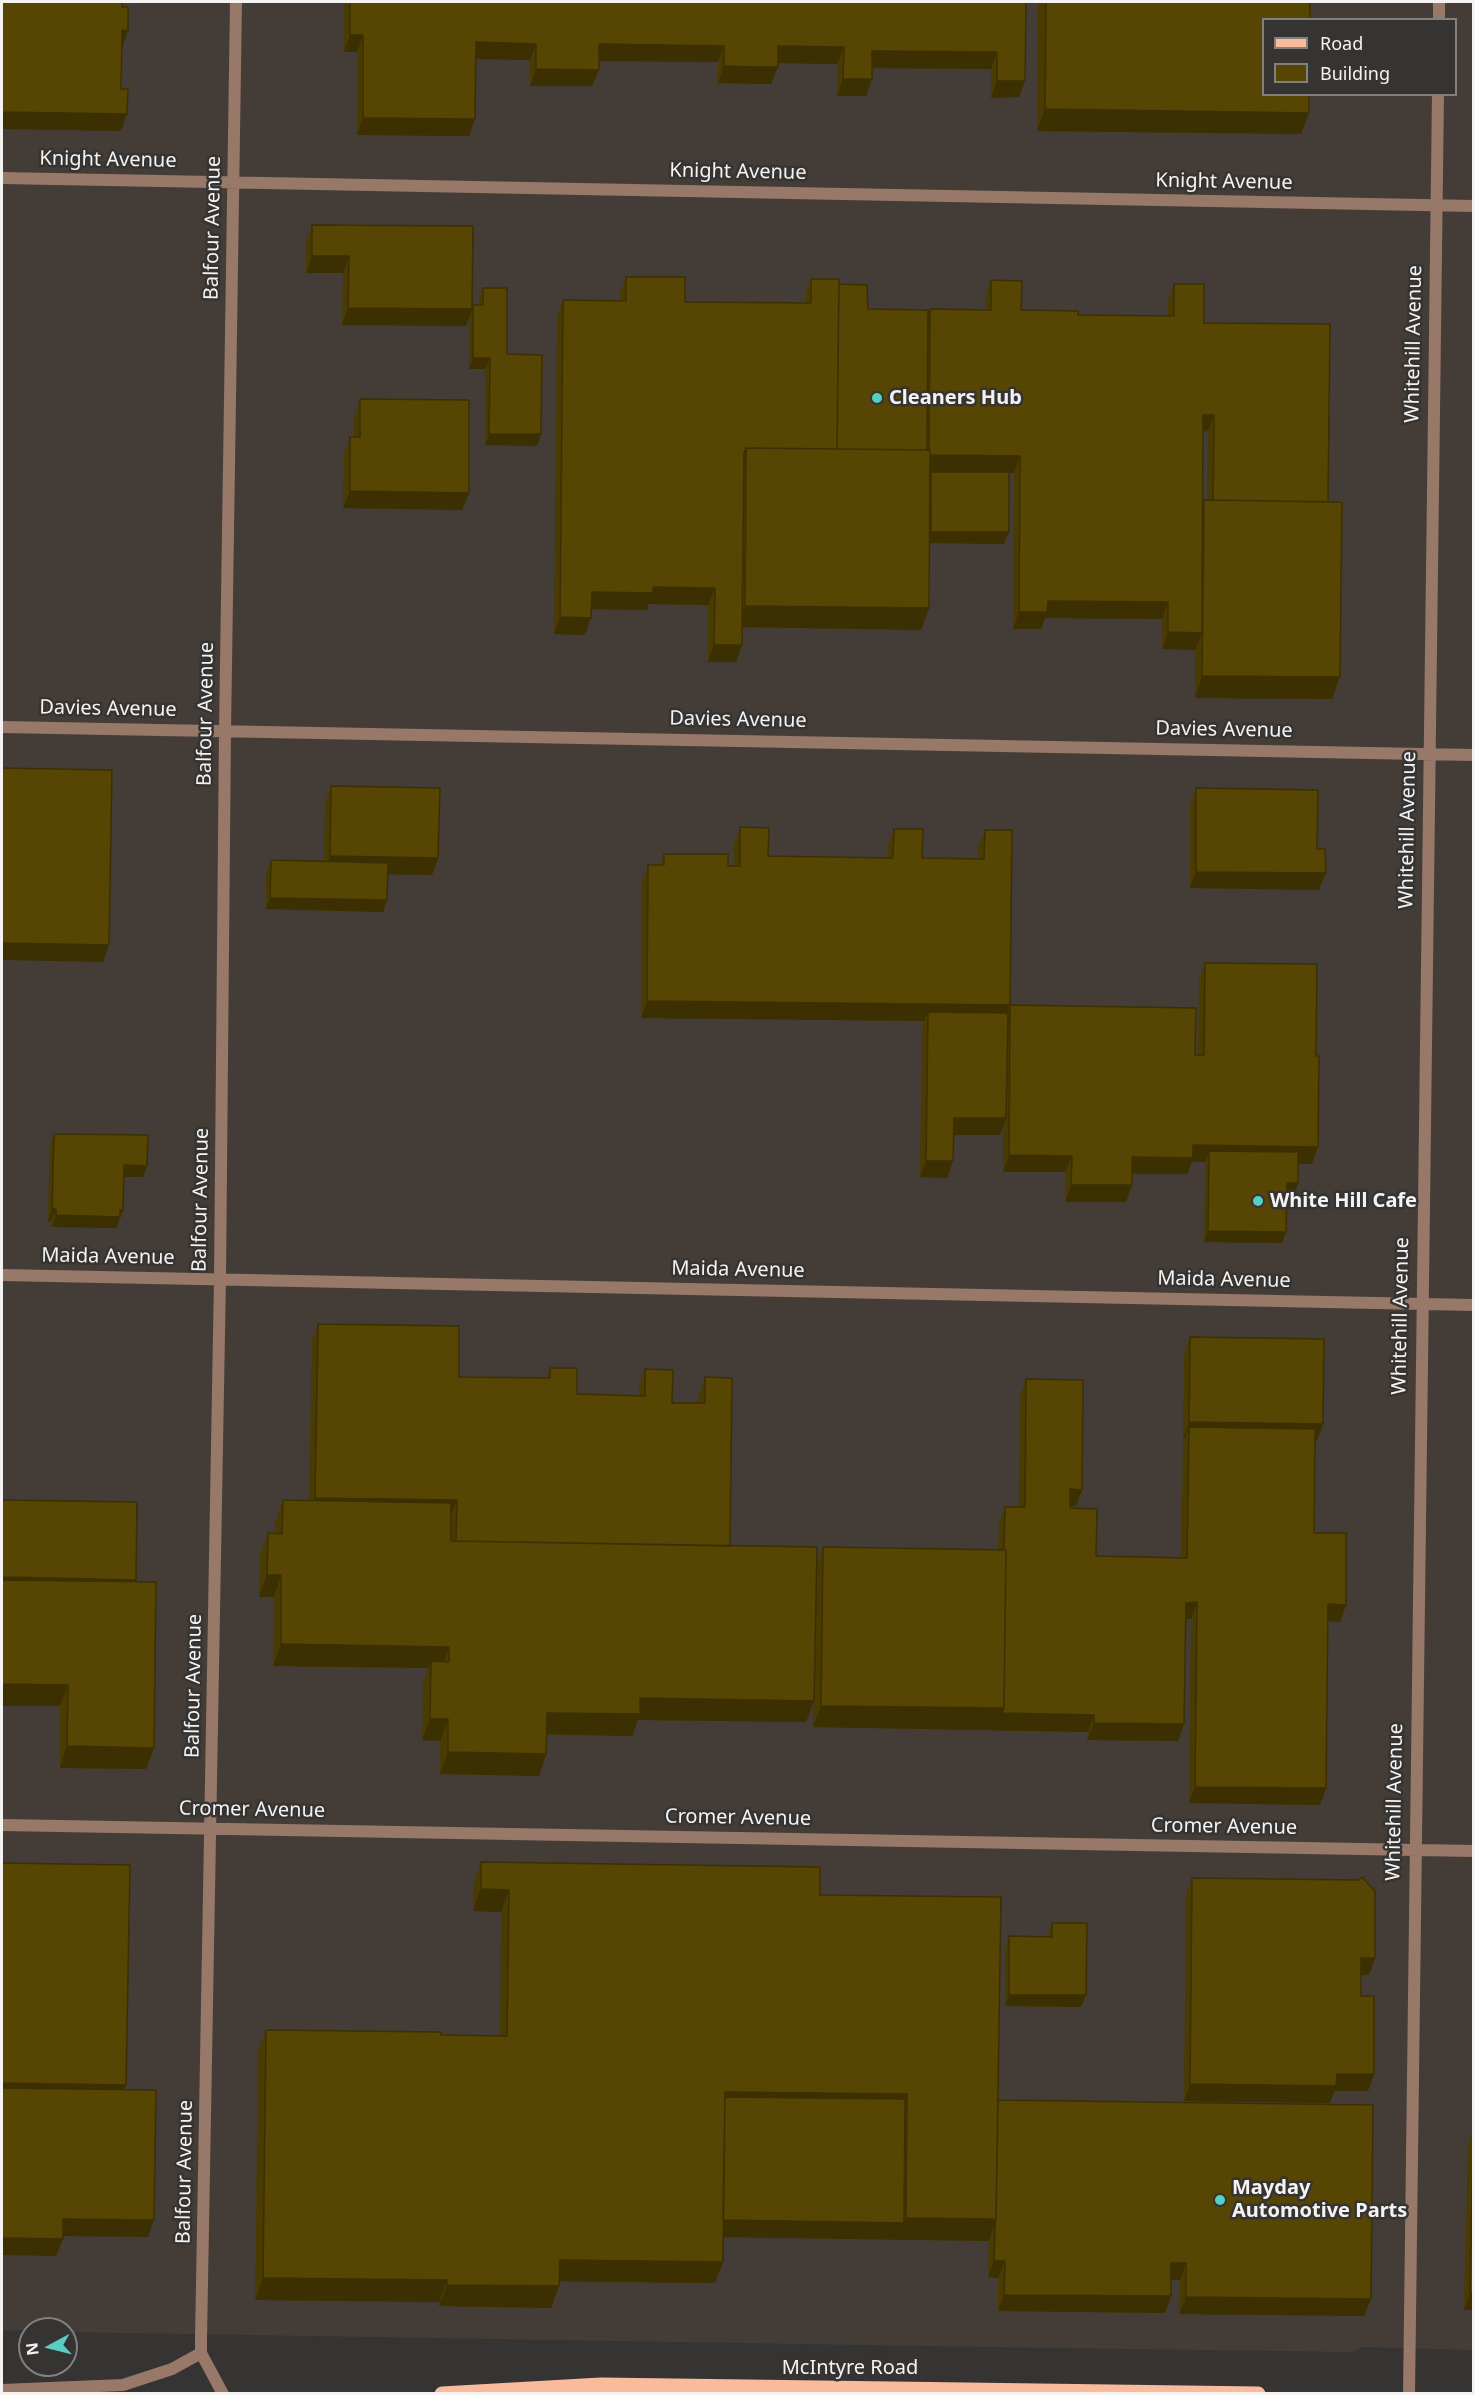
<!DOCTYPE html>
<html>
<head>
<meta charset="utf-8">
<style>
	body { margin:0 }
	#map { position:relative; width:1475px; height:2395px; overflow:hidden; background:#353432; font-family:"Noto Sans",sans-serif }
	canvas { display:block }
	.frame { position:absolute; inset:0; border:3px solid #f5f3f2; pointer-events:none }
	.legend { position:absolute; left:1262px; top:18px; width:195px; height:78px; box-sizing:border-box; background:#353432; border:2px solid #82807f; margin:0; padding:8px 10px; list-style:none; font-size:18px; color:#f5f3f2 }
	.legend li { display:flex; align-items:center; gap:12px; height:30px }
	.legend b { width:30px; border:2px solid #82807f }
	.north { position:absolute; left:18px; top:2317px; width:60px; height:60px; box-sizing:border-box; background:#353432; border:2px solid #82807f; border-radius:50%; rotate:263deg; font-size:16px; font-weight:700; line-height:24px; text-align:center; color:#f5f3f2 }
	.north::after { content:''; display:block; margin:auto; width:21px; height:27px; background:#57cec2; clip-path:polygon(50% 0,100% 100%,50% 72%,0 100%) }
</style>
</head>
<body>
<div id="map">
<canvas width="1475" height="2395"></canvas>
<div class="frame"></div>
<ul class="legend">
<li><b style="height:8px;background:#fabb9d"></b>Road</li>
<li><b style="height:16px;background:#564503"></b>Building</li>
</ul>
<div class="north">N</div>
</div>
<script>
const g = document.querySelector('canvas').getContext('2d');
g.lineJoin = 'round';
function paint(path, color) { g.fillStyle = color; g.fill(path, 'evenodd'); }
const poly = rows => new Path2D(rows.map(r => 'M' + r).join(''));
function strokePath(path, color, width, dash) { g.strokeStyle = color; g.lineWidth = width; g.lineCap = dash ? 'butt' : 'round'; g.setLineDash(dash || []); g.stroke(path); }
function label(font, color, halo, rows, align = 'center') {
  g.font = font + ' "Noto Sans",sans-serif'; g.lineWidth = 5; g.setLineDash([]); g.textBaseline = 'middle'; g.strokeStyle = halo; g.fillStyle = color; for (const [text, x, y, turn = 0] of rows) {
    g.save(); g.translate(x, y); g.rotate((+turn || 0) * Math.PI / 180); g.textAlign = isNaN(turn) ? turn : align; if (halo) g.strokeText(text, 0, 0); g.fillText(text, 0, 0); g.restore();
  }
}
paint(poly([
	[2,2,1473,2,1473,2350,1363,2347,1352,2352,985,2347,66,2332,66,2329,2,2331],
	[1264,20,1456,20,1456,94,1264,94]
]), '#443d37');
strokePath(poly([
	[1439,20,1439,2],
	[2,178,1474,206],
	[2,727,1474,755],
	[2,1275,1474,1305],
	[2,1825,1474,1851],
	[2,2390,123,2385,172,2369,201,2353],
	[223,2394,201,2353,201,2338,220,1278,225,730,236,2],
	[1409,2394,1438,94]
]), '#977869', 12);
strokePath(poly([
	[442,2394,601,2385,1258,2394]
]), '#fabb9d', 15);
paint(poly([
	[344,2,1026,2,1019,97,991,98,991,69,872,68,872,79,866,96,837,96,837,64,778,63,771,84,747,84,718,83,718,62,599,61,592,86,530,86,530,60,476,59,475,119,469,136,357,135,357,52,344,52],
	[1038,2,1310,2,1309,113,1301,134,1037,131],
	[312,225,472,307,479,305,479,299,483,288,507,354,541,434,537,446,485,445,485,369,469,369,469,319,466,326,342,325,343,273,306,273,306,242],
	[626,277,685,302,805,303,805,295,811,279,839,284,868,309,928,314,930,309,985,310,985,297,991,280,1021,310,1078,315,1168,315,1168,301,1174,284,1204,323,1328,502,1332,699,1195,698,1195,650,1162,649,1162,619,1045,618,1041,629,1013,629,1014,473,1009,473,1009,532,1004,544,929,543,929,608,921,630,743,627,736,662,708,662,708,605,648,604,647,610,591,609,591,618,585,635,554,634,557,317,563,300,620,301,620,294],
	[1208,431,1207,500,1204,500,1202,506,1203,432],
	[360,399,469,493,462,510,343,508,344,454,350,437,354,437,354,416],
	[331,786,438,858,432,875,388,874,387,900,383,912,266,909,266,872,271,860,324,861,325,803],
	[1196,788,1317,849,1319,890,1190,888,1190,805],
	[740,827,768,856,888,858,888,846,894,829,922,858,978,859,978,847,985,830,1010,1005,1198,1055,1199,980,1205,963,1312,1164,1298,1164,1298,1183,1294,1195,1286,1195,1282,1243,1204,1242,1205,1162,1192,1162,1187,1174,1132,1174,1132,1185,1126,1202,1065,1202,1065,1172,1003,1172,1003,1126,1000,1135,954,1135,947,1178,920,1177,922,1029,924,1021,641,1018,642,882,648,865,660,865,664,854,728,866,734,866,734,844],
	[54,1134,143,1177,124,1177,123,1210,116,1228,52,1227,51,1221,48,1221,50,1145],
	[318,1324,459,1377,547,1378,550,1368,577,1394,639,1396,639,1386,645,1369,672,1403,698,1403,699,1394,705,1377,730,1546,816,1565,823,1547,998,1550,999,1524,1005,1507,1019,1507,1020,1395,1026,1379,1082,1490,1076,1506,1070,1506,1070,1508,1096,1556,1181,1558,1183,1444,1185,1439,1183,1439,1184,1354,1190,1337,1317,1441,1315,1441,1314,1533,1346,1605,1340,1622,1328,1621,1326,1788,1320,1805,1189,1803,1191,1619,1186,1619,1184,1724,1178,1741,1087,1740,1088,1732,813,1727,813,1703,806,1722,638,1720,632,1736,547,1735,546,1754,539,1776,440,1774,440,1741,422,1740,423,1683,428,1668,273,1666,274,1597,259,1597,260,1555,268,1533,275,1533,275,1522,283,1500,309,1500,312,1341],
	[2,1500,135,1581,146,1769,60,1768,60,1706,2,1706],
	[481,1862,820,1895,998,2100,1371,2299,1364,2316,1179,2314,1180,2280,1171,2280,1171,2296,1165,2313,998,2311,998,2278,988,2277,989,2241,723,2237,715,2283,559,2282,551,2308,439,2306,439,2302,255,2300,258,2051,266,2030,500,2036,501,1912,473,1911,473,1884],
	[1192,1878,1375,1958,1369,1975,1361,1975,1361,1996,1368,2091,1334,2091,1330,2103,1184,2101,1186,1895],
	[1052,1923,1086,1995,1081,2007,1005,2006,1005,1948,1009,1936,1048,1937,1048,1934],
	[1473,2130,1473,2310,1464,2310,1468,2146]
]), '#4a3b03');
paint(poly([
	[122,30,128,31,122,48,116,47],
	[350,35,363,35,357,52,344,52],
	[476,42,536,44,530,60,470,59],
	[599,44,724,46,718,62,593,61],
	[778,46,844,47,837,64,771,63],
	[872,51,997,52,991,69,866,68],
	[724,66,778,67,771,84,718,83],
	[536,69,599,70,592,86,530,86],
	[843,79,872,79,866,96,837,96],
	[997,81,1025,81,1019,97,991,98],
	[1045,109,1309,113,1301,134,1037,131],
	[2,112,127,114,121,131,2,129],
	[363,118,475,119,469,136,357,135],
	[312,256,349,256,343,273,306,273],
	[348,308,472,309,466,326,342,325],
	[473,358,490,358,485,369,469,369],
	[1203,415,1214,415,1208,431,1197,432],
	[489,434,541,434,537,446,485,445],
	[929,455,1020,456,1014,473,831,471],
	[350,491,469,493,462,510,343,508],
	[931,532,1009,532,1004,544,927,543],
	[653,587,715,588,708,605,648,604,647,610,585,609,592,592],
	[1048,601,1168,602,1162,619,1045,618,1041,629,1013,629,1019,612],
	[745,606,929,608,921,630,737,627],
	[560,617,591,618,585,635,554,634],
	[1168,632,1202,633,1195,650,1162,649],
	[714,645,742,645,736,662,708,662],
	[1202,676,1340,677,1332,699,1195,698],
	[330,856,438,858,432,875,324,873],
	[1196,872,1326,873,1319,890,1190,888],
	[270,898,387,900,383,912,266,909],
	[2,943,109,945,103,962,2,960],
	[647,1001,1010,1005,1004,1022,928,1012,924,1021,641,1018],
	[954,1118,1006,1118,1000,1135,948,1135],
	[1193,1145,1318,1147,1312,1164,1209,1163,1209,1151,1205,1162,1192,1162,1187,1174,1126,1174,1132,1157],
	[1009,1155,1072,1156,1065,1172,1003,1172],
	[926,1161,953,1161,947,1178,920,1177],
	[124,1165,147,1166,143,1177,120,1177],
	[1287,1183,1298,1183,1294,1195,1282,1195],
	[1071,1185,1132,1185,1126,1202,1065,1202],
	[52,1209,56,1209,51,1221,48,1221],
	[120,1210,123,1210,116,1228,52,1227,56,1215],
	[1208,1231,1286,1232,1282,1243,1204,1242],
	[1189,1422,1323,1424,1317,1441,1189,1439,1189,1427,1185,1439,1183,1439],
	[1070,1489,1082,1490,1076,1506,1064,1506],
	[315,1498,457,1500,450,1517,309,1515],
	[267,1575,281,1575,274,1597,259,1597],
	[2,1577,136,1580,130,1596,2,1594],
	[1197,1602,1191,1619,1180,1619,1186,1603],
	[1328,1604,1346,1605,1340,1622,1322,1621],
	[281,1644,449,1647,441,1669,431,1661,428,1668,273,1666],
	[2,1684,68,1685,60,1706,2,1706],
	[640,1698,814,1701,806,1722,638,1720,632,1736,539,1734,547,1713],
	[821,1706,1004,1708,1094,1715,1088,1732,813,1727],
	[430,1719,448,1719,440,1741,422,1740],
	[1094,1723,1184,1724,1178,1741,1087,1740],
	[67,1746,154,1748,146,1769,60,1768],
	[448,1752,546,1754,539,1776,440,1774],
	[1195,1787,1326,1788,1320,1805,1189,1803],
	[481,1889,509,1890,501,1912,473,1911],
	[1361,1958,1375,1958,1369,1975,1355,1975],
	[1009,1995,1086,1995,1081,2007,1005,2006],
	[1337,2074,1374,2074,1368,2091,1334,2091,1330,2103,1184,2101,1190,2084],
	[2,2083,126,2085,118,2107,2,2105],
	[725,2092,907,2094,899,2116,723,2114],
	[906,2218,996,2219,989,2241,715,2237,722,2220,904,2223],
	[63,2219,154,2220,148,2237,57,2236],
	[2,2238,63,2239,56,2256,2,2255],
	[560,2260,723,2262,715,2283,552,2281],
	[994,2261,1005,2261,998,2278,988,2277],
	[1171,2263,1186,2263,1180,2280,1165,2280],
	[263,2278,447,2280,439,2302,255,2300],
	[447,2285,559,2286,551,2308,439,2306],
	[1470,2293,1473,2293,1473,2310,1464,2310],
	[1004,2295,1171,2296,1165,2313,998,2311],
	[1186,2297,1371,2299,1364,2316,1179,2314]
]), '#3c3002');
const building = poly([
	[2,2,122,2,122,7,128,7,128,31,122,30,121,89,128,89,127,114,2,112,2,2],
	[350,2,1026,2,1025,81,997,81,997,52,872,51,872,79,843,79,844,47,778,46,778,67,753,67,724,66,724,46,599,44,599,70,536,69,536,44,476,42,475,119,363,118,363,35,350,35,350,2],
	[1046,2,1310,2,1310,20,1263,20,1263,94,1309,94,1309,113,1045,109,1046,2],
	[312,225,473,226,472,309,348,308,349,256,312,256,312,225],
	[626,277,685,277,685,302,811,303,811,279,839,279,837,449,746,448,744,453,742,645,714,645,715,588,653,587,653,593,592,592,591,618,560,617,563,300,626,301,626,277],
	[991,280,1022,281,1021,310,1078,311,1078,315,1174,316,1174,284,1204,284,1204,323,1330,324,1328,502,1213,500,1214,415,1203,415,1202,633,1168,632,1168,602,1048,601,1047,612,1019,612,1020,456,930,455,930,450,929,450,930,309,991,310,991,280],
	[839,284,867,285,868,309,928,310,927,450,837,449,839,284],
	[483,288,507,288,507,354,542,355,541,434,489,434,490,358,473,358,473,305,483,305,483,288],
	[360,399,469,400,469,493,350,491,350,437,360,437,360,399],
	[746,448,930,450,929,608,745,606,746,448],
	[931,472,1009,472,1009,532,931,532,931,472],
	[1204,500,1342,502,1340,677,1202,676,1204,500],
	[2,768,112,770,109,945,2,943,2,768],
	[331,786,440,788,438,858,330,856,331,786],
	[1196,788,1318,790,1317,849,1325,849,1326,873,1196,872,1196,788],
	[740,827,769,828,768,856,893,858,894,829,923,829,922,858,984,859,985,830,1012,830,1010,1005,1196,1008,1195,1055,1204,1055,1205,963,1317,964,1316,1056,1319,1056,1318,1147,1193,1145,1193,1158,1132,1157,1132,1185,1071,1185,1072,1156,1009,1155,1010,1005,647,1001,648,865,664,865,664,854,728,854,728,866,740,866,740,827],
	[271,860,388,863,387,900,270,898,271,860],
	[928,1012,1008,1013,1006,1118,954,1118,953,1161,926,1161,928,1012],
	[54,1134,148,1135,147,1166,124,1165,123,1210,120,1210,120,1217,56,1215,56,1209,52,1209,54,1134],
	[1209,1151,1298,1152,1298,1183,1287,1183,1286,1232,1208,1231,1209,1151],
	[318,1324,459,1326,459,1377,550,1378,550,1368,577,1368,577,1394,645,1396,645,1369,673,1370,672,1403,705,1403,705,1377,732,1378,730,1546,456,1541,457,1500,315,1498,318,1324],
	[1190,1337,1324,1339,1323,1424,1189,1422,1190,1337],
	[1026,1379,1083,1380,1082,1490,1070,1489,1070,1508,1097,1509,1096,1556,1187,1558,1189,1427,1315,1429,1314,1533,1346,1533,1346,1605,1328,1604,1326,1788,1195,1787,1197,1602,1186,1603,1184,1724,1094,1723,1094,1715,1002,1713,1004,1708,1006,1550,1004,1550,1005,1507,1025,1507,1026,1379],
	[2,1500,137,1502,136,1580,2,1577,2,1500],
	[283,1500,451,1503,451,1541,817,1547,814,1701,640,1698,640,1714,547,1713,546,1754,448,1752,448,1719,430,1719,431,1661,449,1662,449,1647,281,1644,281,1575,267,1575,268,1533,282,1534,283,1500],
	[823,1547,1006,1550,1004,1708,821,1706,823,1547],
	[2,1580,156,1582,154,1748,67,1746,68,1685,2,1684,2,1580],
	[481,1862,820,1867,820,1895,1001,1897,996,2219,906,2218,907,2094,725,2092,723,2262,560,2260,559,2286,447,2285,447,2280,263,2278,266,2030,441,2032,441,2035,507,2036,509,1890,481,1889,481,1862],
	[2,1863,130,1865,126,2085,2,2083,2,1863],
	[1362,1877,1375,1891,1375,1958,1361,1958,1361,1996,1374,1996,1374,2074,1337,2074,1336,2086,1190,2084,1192,1878,1359,1880,1362,1877],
	[1052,1923,1087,1923,1086,1995,1009,1995,1009,1936,1052,1937,1052,1923],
	[2,2088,156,2090,154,2220,63,2219,63,2239,2,2238,2,2088],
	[725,2097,905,2099,904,2223,723,2220,725,2097],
	[998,2100,1373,2105,1371,2299,1186,2297,1186,2263,1171,2263,1171,2296,1004,2295,1005,2261,994,2261,995,2224,996,2219,998,2100],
	[1473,2146,1473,2293,1470,2293,1473,2146]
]);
paint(building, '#564503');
strokePath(building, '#3c3002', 1.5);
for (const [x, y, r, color] of [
	[877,398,6,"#57cec2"],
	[1258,1201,6,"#57cec2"],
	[1220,2200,6,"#57cec2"]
]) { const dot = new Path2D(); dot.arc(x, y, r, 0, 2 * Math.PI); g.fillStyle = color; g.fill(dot); strokePath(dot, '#353432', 2); }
label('20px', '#f5f3f2', '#353432', [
	["Knight Avenue",108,160,1],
	["Knight Avenue",738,172,1],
	["Knight Avenue",1224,182,1],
	["Balfour Avenue",213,228,-89],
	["Whitehill Avenue",1414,344,-89],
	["Davies Avenue",108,709,1],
	["Balfour Avenue",206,714,-89],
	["Davies Avenue",738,720,1],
	["Davies Avenue",1224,730,1],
	["Whitehill Avenue",1408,830,-89],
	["Balfour Avenue",201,1200,-89],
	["Maida Avenue",108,1257,1],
	["Maida Avenue",738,1270,1],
	["Maida Avenue",1224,1280,1],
	["Whitehill Avenue",1401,1316,-89],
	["Balfour Avenue",194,1686,-89],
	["Whitehill Avenue",1395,1802,-89],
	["Cromer Avenue",252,1810,1],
	["Cromer Avenue",738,1818,1],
	["Cromer Avenue",1224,1827,1],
	["Balfour Avenue",185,2172,-89],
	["McIntyre Road",850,2368]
]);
label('bold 20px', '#f5f3f2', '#353432', [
	["Cleaners Hub",889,398],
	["White Hill Cafe",1270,1201],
	["Mayday",1232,2188],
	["Automotive Parts",1232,2211]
], 'left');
</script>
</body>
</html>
